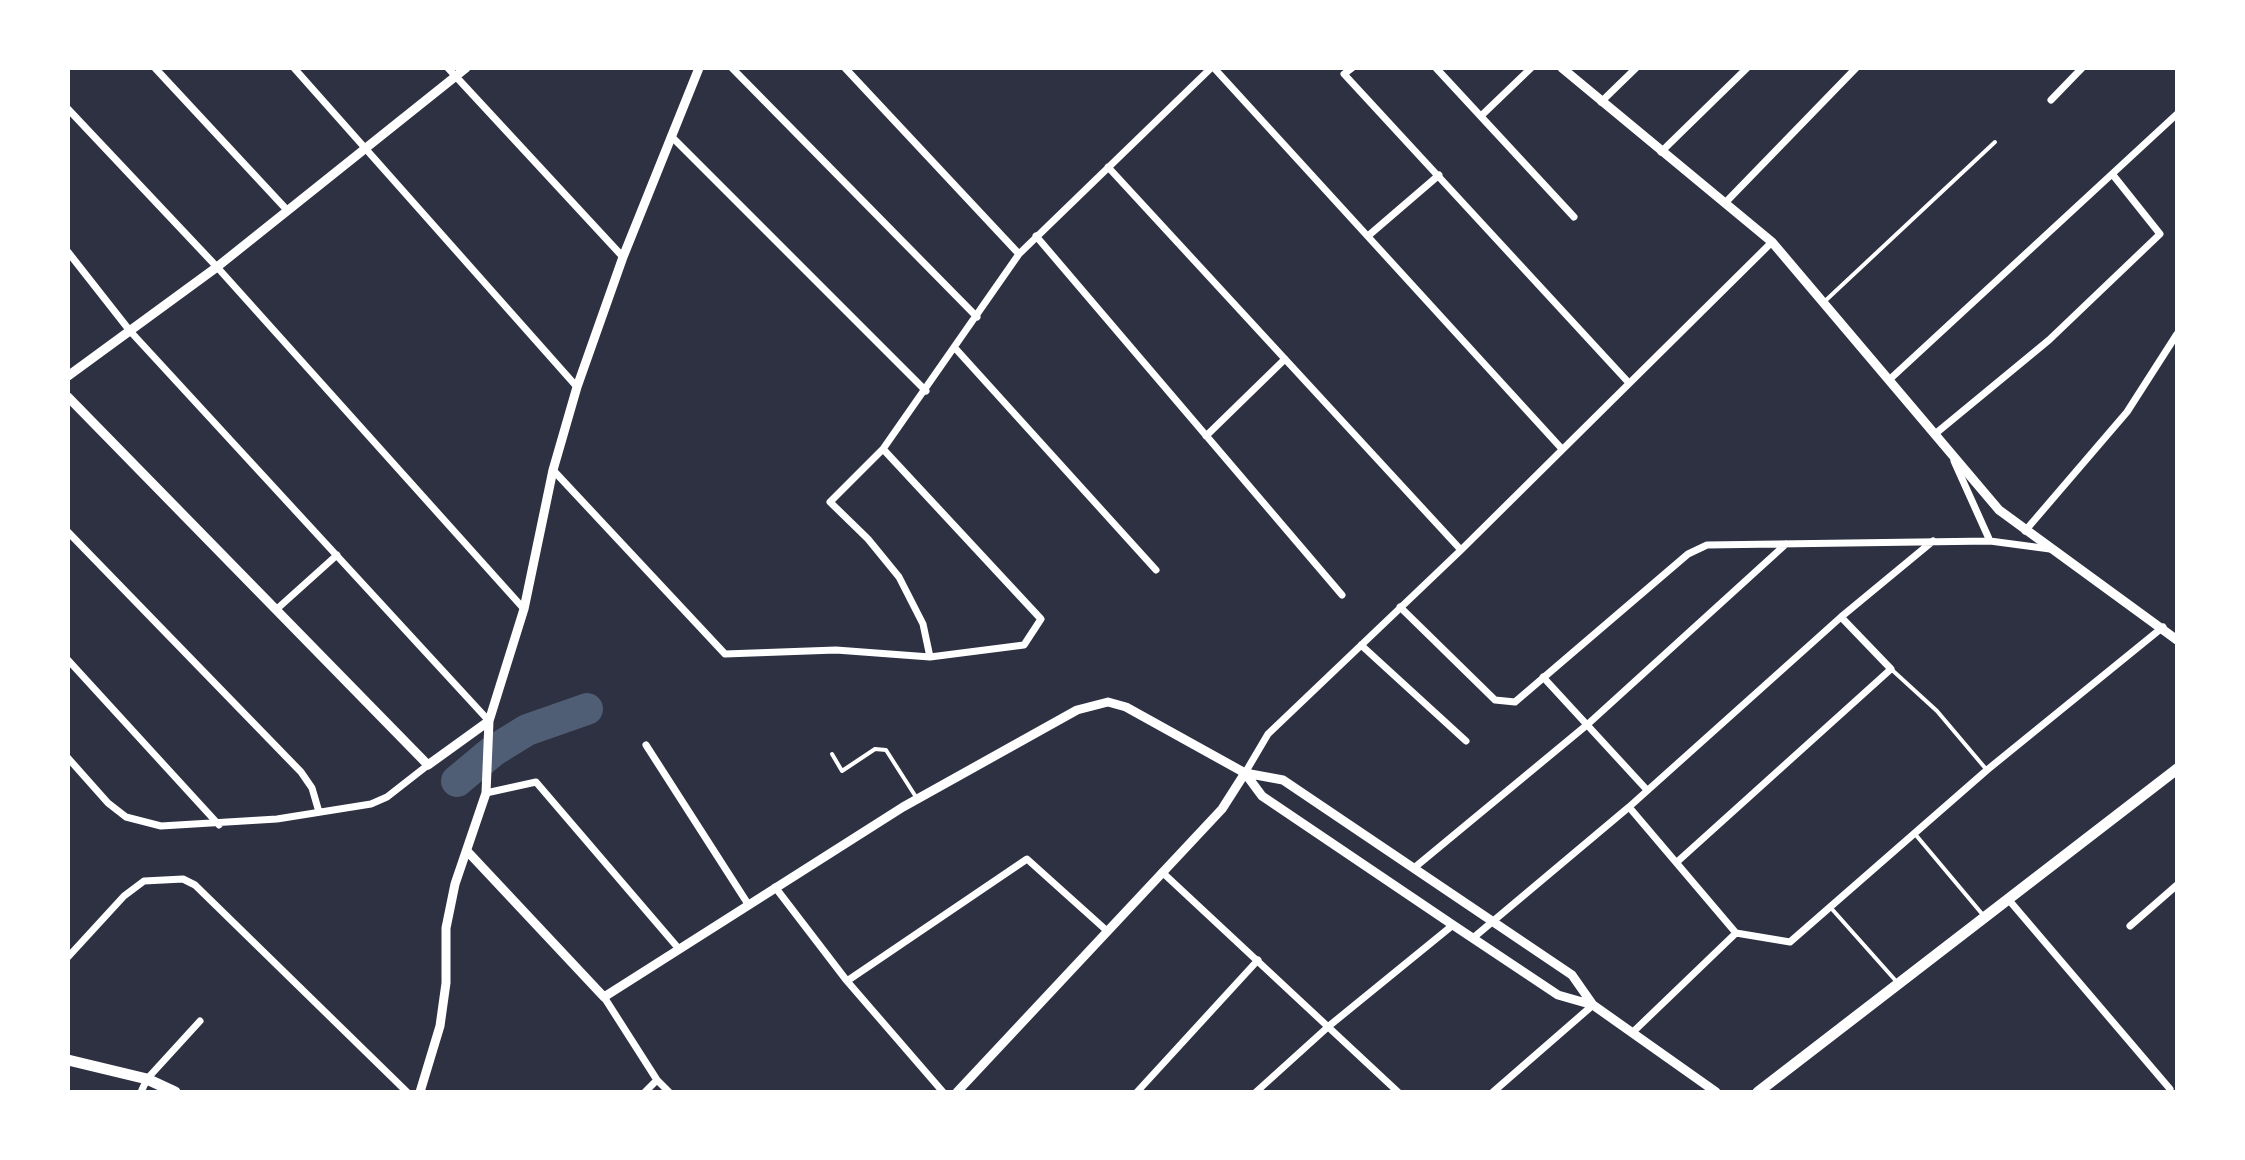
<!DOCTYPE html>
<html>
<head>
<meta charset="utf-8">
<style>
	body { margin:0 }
	#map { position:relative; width:2245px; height:1160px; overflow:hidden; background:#2d3142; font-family:"Open Sans",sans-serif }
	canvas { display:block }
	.frame { position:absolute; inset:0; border:70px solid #fff; pointer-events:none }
</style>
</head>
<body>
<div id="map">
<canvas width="2245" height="1160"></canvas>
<div class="frame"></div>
</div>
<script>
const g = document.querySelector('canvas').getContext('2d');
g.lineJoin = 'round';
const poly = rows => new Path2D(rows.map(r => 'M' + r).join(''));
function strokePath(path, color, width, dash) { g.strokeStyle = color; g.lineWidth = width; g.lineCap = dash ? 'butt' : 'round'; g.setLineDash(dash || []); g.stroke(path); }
strokePath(poly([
	[457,781,493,751,527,730,587,709]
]), '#4f5d75', 32);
strokePath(poly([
	[1824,302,1995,142],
	[1891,669,1937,711,1986,769],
	[832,754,842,771,875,749,886,750,916,797],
	[1915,834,1983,915],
	[1831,908,1896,981]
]), '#fff', 4);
strokePath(poly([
	[155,68,287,210],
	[294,68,577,387],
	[448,68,623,257],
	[732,68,977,317],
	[845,68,1019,254],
	[1214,68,1562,449],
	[1352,68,1344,74,1629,383],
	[1436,68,1574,217],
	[2051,100,2082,68],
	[1601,102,1636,68],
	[68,109,217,267,524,609],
	[1481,116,1531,68],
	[671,136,926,391],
	[1661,152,1747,68],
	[1108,167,1461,550],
	[1725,203,1856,68],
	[1036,236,1342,595],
	[1368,236,1439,175],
	[68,252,130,331,489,721],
	[955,348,1156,570],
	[1889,380,2177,114],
	[1206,436,1285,359],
	[1938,438,1935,434,2049,340,2160,234,2113,175],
	[1954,461,1990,541],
	[553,470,725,654,836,650,930,657,1024,645,1041,619,883,449],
	[2025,531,2127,412,2177,334],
	[68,532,301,772,312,788,319,812],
	[1400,607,1495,700,1515,702,1688,554,1707,545,1990,541,2050,549],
	[278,608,337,555],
	[1361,645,1466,741],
	[930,657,923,624,899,577,868,539,830,502,883,449,1019,254,1211,68],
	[68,660,219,825],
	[1543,677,1647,790],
	[646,745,748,904],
	[68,758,108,803,126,817,161,826,277,819,371,804,387,797,428,765],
	[1245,773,1268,734,1461,550,1772,242],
	[486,793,536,782,679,949],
	[1629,807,1736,933],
	[1677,862,1891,669,1841,617],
	[1414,868,1588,724,1786,544],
	[1162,872,1398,1092],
	[775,887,847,981,943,1092],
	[2008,899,2170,1089],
	[2130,926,2177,885],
	[1736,933,1790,942,1987,770,2163,627],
	[1473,938,1629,807,1841,617,1933,541],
	[68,957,124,896,144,881,183,879,195,885,407,1092],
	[847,981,1027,859,1106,930],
	[604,997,657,1080,669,1092],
	[1633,1032,1736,933],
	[141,1092,147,1079,200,1021],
	[645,1092,657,1080],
	[1137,1092,1258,960],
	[1256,1092,1329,1026,1453,925],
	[1493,1092,1593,1005]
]), '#fff', 7);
strokePath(poly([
	[1562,68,1772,242,1999,510,2177,640],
	[68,376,217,267,466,68],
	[68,397,428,765,489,721],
	[1245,773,1262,796,1453,925,1558,995,1593,1005,1716,1092],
	[468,852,604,997,903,807,1077,710,1108,702,1126,707,1245,773,1283,780,1572,975,1593,1005],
	[420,1092,440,1026,446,983,446,928,455,884,486,793,489,721,524,609,553,470,577,387,623,257,699,68],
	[957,1092,1222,809,1245,773]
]), '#fff', 9);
strokePath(poly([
	[68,1060,147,1079,175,1092],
	[1758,1092,2177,769]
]), '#fff', 11);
</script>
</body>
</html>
